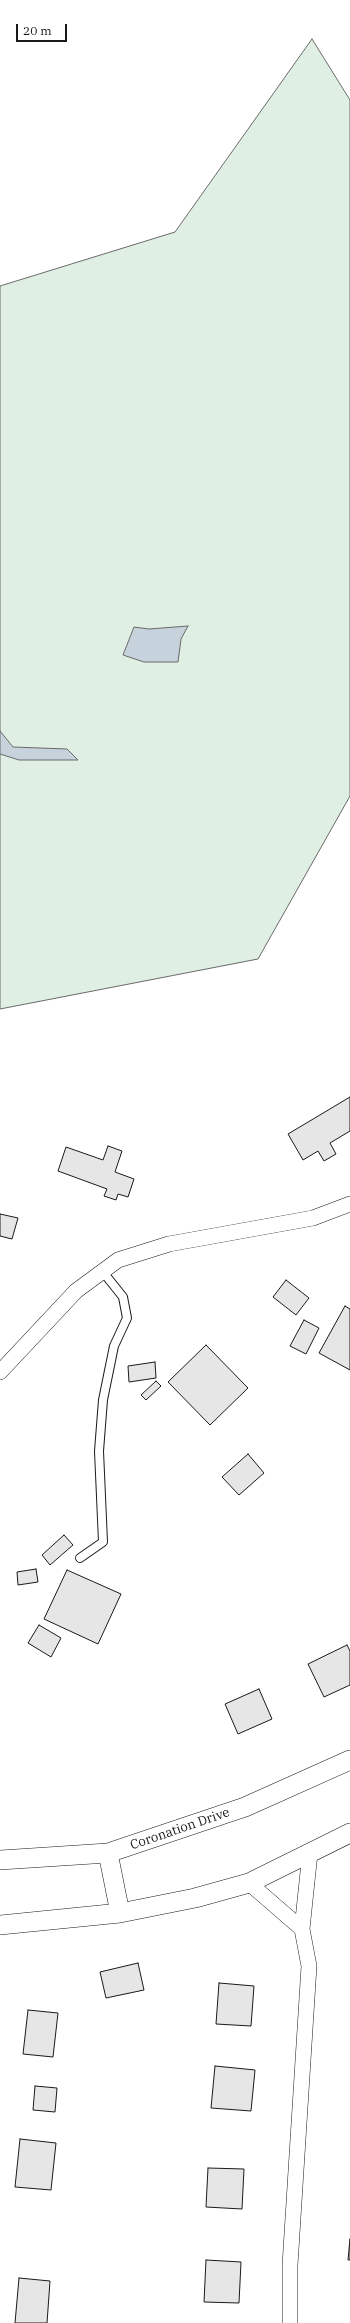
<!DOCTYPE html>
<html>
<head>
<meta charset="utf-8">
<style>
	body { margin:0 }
	#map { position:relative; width:350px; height:2323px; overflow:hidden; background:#fff; font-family:"IBM Plex Serif",serif }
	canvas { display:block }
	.scale { position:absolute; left:16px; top:24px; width:51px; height:18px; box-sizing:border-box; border:2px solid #1a1a1a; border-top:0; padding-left:5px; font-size:12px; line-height:14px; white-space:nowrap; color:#1a1a1a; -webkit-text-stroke:3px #fff; paint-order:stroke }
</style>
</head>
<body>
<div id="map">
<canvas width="350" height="2323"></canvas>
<div class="scale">20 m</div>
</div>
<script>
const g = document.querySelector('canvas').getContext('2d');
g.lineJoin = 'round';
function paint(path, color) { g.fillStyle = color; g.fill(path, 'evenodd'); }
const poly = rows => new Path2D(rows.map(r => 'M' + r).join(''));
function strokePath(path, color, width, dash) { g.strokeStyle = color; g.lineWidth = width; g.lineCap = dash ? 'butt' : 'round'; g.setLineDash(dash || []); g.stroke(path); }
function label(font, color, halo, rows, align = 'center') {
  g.font = font + ' "IBM Plex Serif",serif'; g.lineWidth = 3; g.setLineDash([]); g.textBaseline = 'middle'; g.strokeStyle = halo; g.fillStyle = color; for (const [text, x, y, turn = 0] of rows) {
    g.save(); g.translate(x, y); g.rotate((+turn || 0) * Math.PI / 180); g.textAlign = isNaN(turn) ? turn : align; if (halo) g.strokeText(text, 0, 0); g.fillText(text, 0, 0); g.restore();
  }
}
const green = poly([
	[312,39,350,100,350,796,258,959,0,1009,0,286,175,232,312,39]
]);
paint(green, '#e0efe3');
strokePath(green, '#6a6a6a', 1);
const water = poly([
	[188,626,181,639,178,662,144,662,123,655,134,627,149,629,188,626],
	[0,731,13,747,67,749,78,760,19,760,0,754,0,731]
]);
paint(water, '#c6d2dc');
strokePath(water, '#6a6a6a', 1);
const building = poly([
	[350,1097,350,1131,330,1143,336,1154,324,1161,318,1151,303,1160,288,1134,350,1097],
	[108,1146,122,1151,115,1172,134,1179,128,1197,118,1194,116,1200,104,1196,107,1189,58,1171,66,1147,103,1160,108,1146],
	[0,1214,18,1218,12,1239,0,1236,0,1214],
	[286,1280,309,1298,296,1315,273,1297,286,1280],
	[345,1306,350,1309,350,1370,319,1353,345,1306],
	[304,1320,319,1328,306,1354,290,1346,304,1320],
	[206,1345,248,1388,210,1425,168,1382,206,1345],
	[155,1362,156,1378,129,1382,128,1366,155,1362],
	[156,1381,161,1386,146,1400,141,1395,156,1381],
	[248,1454,264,1473,239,1495,222,1477,248,1454],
	[64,1535,73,1545,50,1565,42,1555,64,1535],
	[36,1569,38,1582,18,1585,17,1572,36,1569],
	[67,1570,121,1594,98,1644,44,1619,67,1570],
	[39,1625,61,1638,51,1657,28,1643,39,1625],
	[347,1645,350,1651,350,1685,324,1697,308,1664,347,1645],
	[259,1689,272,1719,238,1734,225,1704,259,1689],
	[138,1963,144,1990,106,1998,100,1972,138,1963],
	[219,1983,254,1986,251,2026,216,2024,219,1983],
	[28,2010,58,2013,53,2057,23,2054,28,2010],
	[215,2066,255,2070,251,2111,211,2108,215,2066],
	[35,2086,57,2088,55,2112,33,2110,35,2086],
	[20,2139,56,2143,51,2190,15,2187,20,2139],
	[208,2168,244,2169,242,2209,206,2207,208,2168],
	[350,2239,350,2260,348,2260,350,2239],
	[206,2260,241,2262,239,2303,204,2302,206,2260],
	[19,2278,50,2281,47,2323,15,2323,19,2278]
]);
paint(building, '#e6e6e6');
strokePath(building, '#1a1a1a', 1);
const service = poly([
	[80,1558,103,1542,99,1451,103,1400,114,1346,127,1318,123,1297,103,1272]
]);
const minor = poly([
	[0,1372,76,1291,118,1260,169,1244,313,1218,350,1204],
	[249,1883,302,1929],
	[290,2323,290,2265,309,1966,302,1929,310,1853]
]);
const tertiary = poly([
	[108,1853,120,1913],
	[0,1860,108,1853,245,1807,350,1760],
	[0,1925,120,1913,195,1898,249,1883,350,1833]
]);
strokePath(service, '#1a1a1a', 10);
strokePath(minor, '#1a1a1a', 16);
strokePath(tertiary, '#1a1a1a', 20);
strokePath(service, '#fff', 8);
strokePath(minor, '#fff', 15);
strokePath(tertiary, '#fff', 19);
label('13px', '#1a1a1a', '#fff', [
	["Coronation Drive",180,1829,-19]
]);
</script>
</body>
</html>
